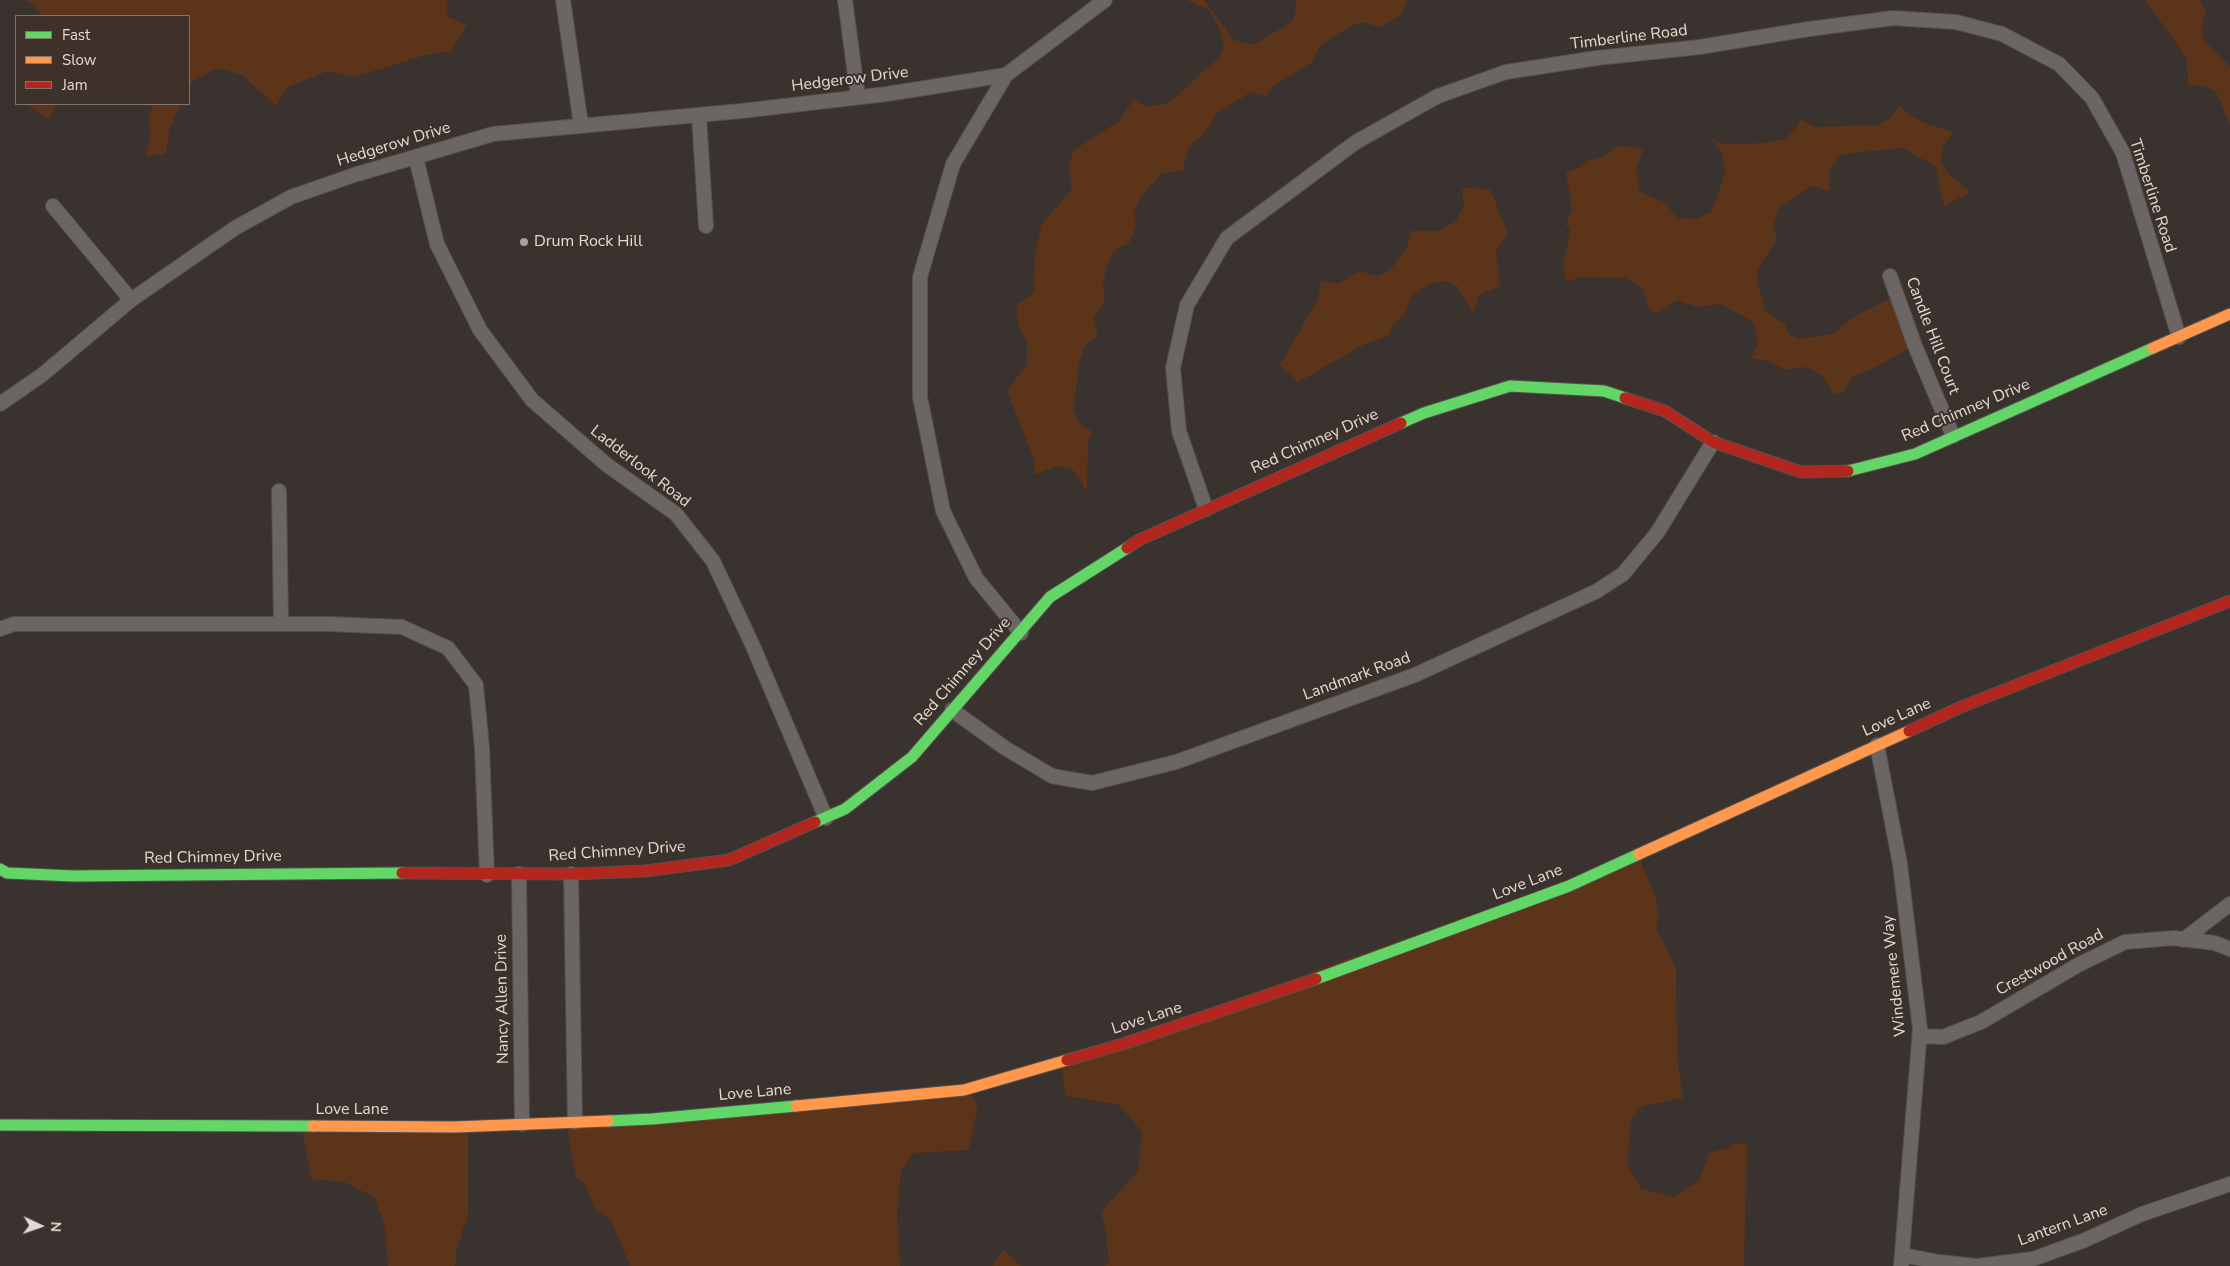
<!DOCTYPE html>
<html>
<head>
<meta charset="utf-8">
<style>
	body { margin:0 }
	#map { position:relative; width:2230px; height:1266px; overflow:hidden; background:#39322e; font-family:"Nunito Sans",sans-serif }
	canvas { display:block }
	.legend { position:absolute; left:15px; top:15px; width:175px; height:90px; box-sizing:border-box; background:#3d312a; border:1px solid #7f756e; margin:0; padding:6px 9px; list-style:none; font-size:15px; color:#e2dad5 }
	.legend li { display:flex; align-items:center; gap:10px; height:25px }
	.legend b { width:25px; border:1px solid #7f756e }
	.north { position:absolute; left:15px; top:1201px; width:50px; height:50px; -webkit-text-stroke:4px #3d312a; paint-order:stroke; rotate:93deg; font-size:14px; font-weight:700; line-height:20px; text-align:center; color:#e2dad5 }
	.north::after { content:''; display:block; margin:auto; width:18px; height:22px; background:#e2dad5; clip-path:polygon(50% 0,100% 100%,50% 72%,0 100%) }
</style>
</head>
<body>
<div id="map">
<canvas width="2230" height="1266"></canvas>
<ul class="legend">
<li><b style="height:6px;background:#63d668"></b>Fast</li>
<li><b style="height:6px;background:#ff974d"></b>Slow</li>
<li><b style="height:6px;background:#b3261e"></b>Jam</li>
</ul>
<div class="north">N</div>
</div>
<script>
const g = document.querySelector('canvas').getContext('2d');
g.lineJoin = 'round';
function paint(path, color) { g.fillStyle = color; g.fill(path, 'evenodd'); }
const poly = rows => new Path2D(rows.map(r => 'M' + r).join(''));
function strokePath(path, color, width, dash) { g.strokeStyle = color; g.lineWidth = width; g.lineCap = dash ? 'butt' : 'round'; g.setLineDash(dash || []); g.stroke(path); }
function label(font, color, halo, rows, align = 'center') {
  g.font = font + ' "Nunito Sans",sans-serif'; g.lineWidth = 4; g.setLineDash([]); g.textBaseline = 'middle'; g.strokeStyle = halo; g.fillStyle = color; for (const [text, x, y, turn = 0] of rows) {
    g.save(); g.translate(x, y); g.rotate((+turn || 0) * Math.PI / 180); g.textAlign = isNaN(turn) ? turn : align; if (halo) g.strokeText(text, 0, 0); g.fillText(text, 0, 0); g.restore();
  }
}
paint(poly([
	[24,0,446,0,448,17,467,25,451,51,426,55,354,77,328,71,288,87,276,106,242,75,217,68,192,82,189,88,189,16,42,16,30,2],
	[1187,0,1204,0,1234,40,1254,45,1293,21,1297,0,1407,0,1402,14,1380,27,1361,22,1347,28,1321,45,1311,63,1275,85,1266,96,1251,92,1217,113,1204,134,1188,148,1183,171,1162,173,1141,197,1134,210,1136,226,1129,243,1114,250,1107,266,1103,283,1105,300,1094,318,1098,337,1087,342,1079,363,1073,411,1081,425,1092,431,1088,441,1087,491,1073,470,1057,466,1035,475,1034,459,1007,391,1027,364,1027,342,1019,328,1016,304,1030,297,1034,289,1035,254,1041,225,1072,189,1068,166,1074,150,1119,121,1133,100,1148,107,1169,103,1220,56,1224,47,1220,30,1209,10],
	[2145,0,2198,0,2206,10,2201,30,2205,41,2230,66,2230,125,2216,92,2204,86,2188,85,2187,58],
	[26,104,57,104,49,119],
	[150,104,181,104,170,127,166,154,146,156,151,130,148,124,152,107],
	[1900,105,1906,113,1924,123,1954,132,1944,144,1940,160,1949,175,1971,192,1944,206,1935,166,1902,148,1842,154,1830,169,1829,191,1812,186,1779,207,1773,226,1777,240,1758,268,1757,282,1766,313,1784,323,1790,335,1801,339,1835,333,1850,319,1889,299,1894,301,1916,344,1873,369,1853,376,1844,391,1834,395,1823,376,1806,367,1786,370,1766,360,1751,359,1758,341,1753,322,1721,304,1697,307,1677,300,1657,314,1649,309,1643,288,1625,278,1580,277,1566,282,1563,267,1570,231,1566,225,1572,208,1566,173,1585,165,1584,162,1607,155,1619,145,1643,150,1636,170,1640,192,1664,202,1678,218,1697,219,1712,211,1725,173,1722,152,1712,140,1724,144,1766,143,1785,139,1798,126,1800,119,1815,127,1878,125,1891,118],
	[1464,188,1490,189,1508,234,1496,251,1500,286,1479,295,1473,313,1457,286,1447,281,1430,284,1411,296,1405,314,1393,324,1388,336,1363,345,1298,382,1280,365,1318,299,1321,280,1338,284,1359,271,1377,276,1390,270,1407,247,1411,231,1438,231,1455,222,1464,206,1462,191],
	[1638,855,1655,896,1659,914,1656,929,1667,948,1676,970,1677,1055,1683,1098,1642,1106,1631,1118,1627,1164,1641,1189,1674,1197,1699,1181,1709,1153,1731,1147,1731,1144,1747,1144,1744,1266,1104,1266,1109,1262,1106,1230,1101,1212,1138,1171,1142,1132,1119,1105,1066,1096,1061,1062],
	[966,1089,978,1104,969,1150,914,1153,901,1171,897,1213,900,1266,630,1266,611,1220,595,1210,586,1185,576,1176,566,1122],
	[302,1127,468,1127,468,1214,457,1248,455,1266,388,1266,385,1228,374,1197,344,1182,311,1179],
	[1004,1250,1021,1266,992,1266]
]), '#5c341a');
const street = poly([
	[563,0,581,125],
	[845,0,858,97],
	[699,116,706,226],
	[416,158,437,244,480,330,532,400,607,465,676,514,713,561,752,644,826,818],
	[53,206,131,300],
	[1890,276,1915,346,1953,436],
	[0,404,42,375,131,300,235,228,291,197,354,175,493,134,741,111,887,94,1006,75],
	[279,491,281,623],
	[1206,509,1179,431,1173,368,1187,305,1227,238,1356,142,1438,96,1506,72,1597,58,1700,47,1809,29,1893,18,1956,22,2002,34,2059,64,2092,98,2123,153,2179,337],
	[0,629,14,624,328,624,402,627,448,648,476,685,482,748,487,875],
	[1021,633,976,578,943,511,920,397,920,277,953,164,1006,75,1105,0],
	[952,710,1005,748,1052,776,1092,783,1176,762,1415,675,1597,591,1623,574,1657,533,1713,442],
	[1877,745,1900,864,1920,1029,1901,1266],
	[519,874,522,1124],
	[571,874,575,1122],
	[2183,940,2230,904],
	[1920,1036,1943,1037,1981,1022,2078,965,2125,942,2174,938,2215,943,2230,949],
	[1902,1255,1939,1262,1977,1266,2033,1259,2085,1240,2142,1214,2230,1184]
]);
const fast = poly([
	[1401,423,1424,413,1510,386,1604,391,1625,398],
	[1848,471,1915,454,2153,348],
	[815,822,845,809,912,757,1050,597,1127,548],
	[0,869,7,873,73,876,402,873],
	[1316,979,1569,886,1639,854],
	[608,1121,652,1119,796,1106],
	[0,1125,313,1126]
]);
const slow = poly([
	[2153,348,2230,314],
	[1639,854,1909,731],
	[796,1106,964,1090,1067,1060],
	[313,1126,454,1127,608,1121]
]);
const jam = poly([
	[1625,398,1665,411,1713,442,1801,472,1848,471],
	[1127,548,1139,540,1401,423],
	[1909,731,1961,707,2230,601],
	[402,873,571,874,645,871,729,860,815,822],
	[1067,1060,1123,1044,1316,979]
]);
strokePath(street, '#56504d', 16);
strokePath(fast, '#56504d', 13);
strokePath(slow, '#56504d', 13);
strokePath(jam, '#56504d', 13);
strokePath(street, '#6b6663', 14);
strokePath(fast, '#63d668', 11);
strokePath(slow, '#ff974d', 11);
strokePath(jam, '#b3261e', 11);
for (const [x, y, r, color] of [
	[524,242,5,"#a79f9b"]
]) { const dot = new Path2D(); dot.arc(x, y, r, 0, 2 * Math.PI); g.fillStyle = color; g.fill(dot); strokePath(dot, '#3d312a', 2); }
label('16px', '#e2dad5', '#3d312a', [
	["Timberline Road",1629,38,-7],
	["Hedgerow Drive",850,80,-7],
	["Hedgerow Drive",394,145,-17],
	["Timberline Road",2152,196,72],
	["Candle Hill Court",1932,336,69],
	["Red Chimney Drive",1966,411,-23],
	["Red Chimney Drive",1315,442,-24],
	["Ladderlook Road",640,467,38],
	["Red Chimney Drive",963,672,-49],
	["Landmark Road",1357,677,-20],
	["Love Lane",1897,718,-24],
	["Red Chimney Drive",617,852,-4],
	["Red Chimney Drive",213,858,-1],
	["Love Lane",1528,883,-21],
	["Crestwood Road",2050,963,-29],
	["Windemere Way",1895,976,-96],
	["Nancy Allen Drive",503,999,-91],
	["Love Lane",1147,1019,-18],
	["Love Lane",755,1093,-5],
	["Love Lane",352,1110],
	["Lantern Lane",2063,1226,-20]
]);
label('16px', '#e2dad5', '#3d312a', [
	["Drum Rock Hill",534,242]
], 'left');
</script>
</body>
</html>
